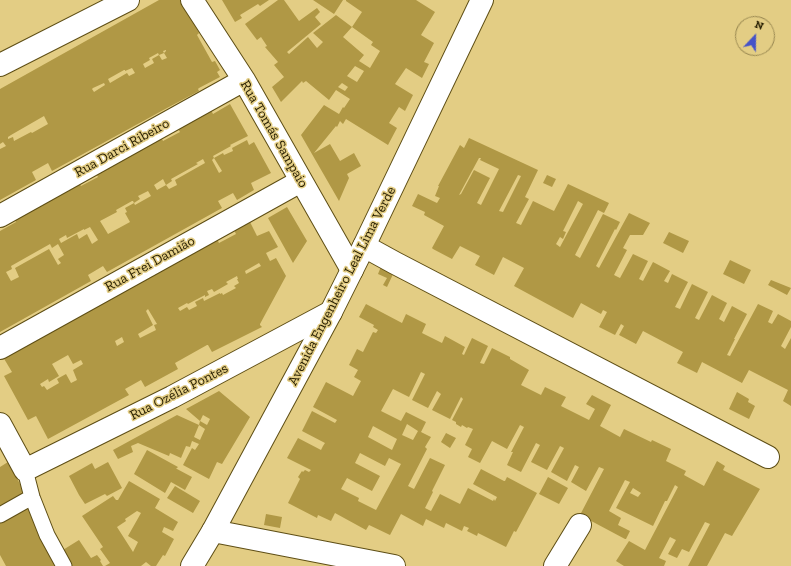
<!DOCTYPE html>
<html>
<head>
<meta charset="utf-8">
<style>
	body { margin:0 }
	#map { position:relative; width:791px; height:566px; overflow:hidden; background:#e3cd84; font-family:"Zilla Slab",serif }
	canvas { display:block }
	.north { position:absolute; left:735px; top:16px; width:40px; height:40px; box-sizing:border-box; background:#e3cd84; border:1px solid #97864f; border-radius:50%; rotate:22deg; font-size:11px; font-weight:700; line-height:16px; text-align:center; color:#251c00 }
	.north::after { content:''; display:block; margin:auto; width:14px; height:18px; background:#4653c8; clip-path:polygon(50% 0,100% 100%,50% 72%,0 100%) }
</style>
</head>
<body>
<div id="map">
<canvas width="791" height="566"></canvas>
<div class="north">N</div>
</div>
<script>
const g = document.querySelector('canvas').getContext('2d');
g.lineJoin = 'round';
function paint(path, color) { g.fillStyle = color; g.fill(path, 'evenodd'); }
const poly = rows => new Path2D(rows.map(r => 'M' + r).join(''));
function strokePath(path, color, width, dash) { g.strokeStyle = color; g.lineWidth = width; g.lineCap = dash ? 'butt' : 'round'; g.setLineDash(dash || []); g.stroke(path); }
function label(font, color, halo, rows, align = 'center') {
  g.font = font + ' "Zilla Slab",serif'; g.lineWidth = 3; g.setLineDash([]); g.textBaseline = 'middle'; g.strokeStyle = halo; g.fillStyle = color; for (const [text, x, y, turn = 0] of rows) {
    g.save(); g.translate(x, y); g.rotate((+turn || 0) * Math.PI / 180); g.textAlign = isNaN(turn) ? turn : align; if (halo) g.strokeText(text, 0, 0); g.fillText(text, 0, 0); g.restore();
  }
}
paint(poly([
	[159,0,181,0,199,33,197,35,212,62,215,61,220,70,217,72,220,77,199,88,198,89,199,91,167,108,52,171,48,163,32,172,36,180,0,200,0,149,6,146,3,142,0,144,0,89],
	[166,50,166,51,164,53,167,58,162,60,159,55,152,59,154,63,145,68,143,64,150,60,149,58,158,53,159,55,164,53,163,51],
	[132,68,135,73,129,76,127,73,110,83,108,79,124,70,125,70,125,71],
	[104,83,105,85,94,92,92,89,93,88],
	[44,116,48,124,32,133,31,132,14,141,13,137,8,139,8,137,11,135],
	[222,0,269,0,260,6,258,4,240,15,242,18,235,22],
	[278,0,284,0,299,21,317,8,320,12,315,17,321,24,287,52,289,54,308,37,317,48,323,42,313,33,336,15,352,27,343,37,364,55,359,61,370,68,380,51,371,45,373,42,352,27,362,12,346,1,346,0,416,0,435,12,421,35,434,43,424,62,429,64,422,78,406,68,395,84,413,95,405,111,399,107,389,123,397,128,388,145,346,119,343,124,340,121,337,127,336,126,314,153,330,144,340,161,354,153,361,166,347,174,349,178,339,201,301,135,324,105,339,114,343,107,344,108,350,99,336,90,329,100,306,81,303,83,302,81,281,102,272,87,284,77,274,65,278,62,265,47,267,46,261,37,257,40,245,24],
	[355,66,364,71,357,82,347,76],
	[342,83,348,87,345,91,338,87],
	[313,0,343,0,334,14],
	[230,104,248,136,230,145,231,146,213,156,214,158,212,160,219,173,222,171,214,158,223,153,224,155,233,151,232,148,247,140,249,145,254,142,271,173,251,183,254,190,237,200,233,193,218,201,222,208,107,272,103,266,88,275,91,281,0,332,0,231,16,222,13,216,78,181,81,186,98,177,95,171,160,135,163,141,180,132,176,126,210,108,213,114],
	[203,159,205,163,175,180,177,185,169,189,166,185,172,181,171,179,198,164,196,163],
	[163,179,166,185,157,190,154,185],
	[148,191,151,196,135,205,134,203,125,208,127,212,125,213,130,222,108,234,100,221,117,212,116,210,132,201,133,201,134,203,140,199,138,196],
	[90,227,98,240,92,244,87,234,79,239,77,234,61,243,59,239,66,235,67,238,84,229,84,230],
	[50,244,52,248,58,244,64,255,58,259,61,263,58,265,49,249,15,268,19,277,11,281,6,272,12,269,11,266],
	[469,138,538,170,525,197,529,199,516,223,521,225,533,201,554,211,568,184,609,203,604,213,598,210,575,255,580,258,603,214,620,222,616,230,615,229,596,266,599,268,629,213,650,223,643,235,630,235,623,248,627,250,614,275,620,278,633,254,648,261,639,279,643,281,653,262,670,271,664,281,668,283,672,274,688,282,675,307,680,309,692,284,708,292,695,318,699,320,712,295,727,303,719,319,724,322,732,306,747,314,734,339,735,339,727,355,730,356,758,304,773,311,768,322,772,324,778,314,791,321,791,327,781,346,785,349,791,338,791,406,783,401,788,390,749,370,742,383,702,362,697,373,677,363,683,352,643,331,636,344,619,335,624,326,621,324,615,335,599,327,607,312,603,310,601,314,581,303,573,318,514,286,524,268,503,257,494,275,475,265,480,256,460,246,452,259,433,249,432,248,444,226,424,215,425,212,412,206,418,194,437,203,440,198,435,196,439,186,438,186,460,145,464,148],
	[479,158,481,158,480,160,499,169,481,205,477,203,490,178,474,170,461,194,459,195],
	[518,175,521,176,503,212,499,211],
	[578,201,583,204,560,247,556,244,560,237,563,239,566,232,563,231],
	[547,175,556,179,552,187,543,183],
	[287,207,307,241,293,263,268,218],
	[249,220,257,236,269,231,278,247,266,253,270,261,276,258,286,276,260,324,260,325,262,327,212,352,208,345,207,345,175,363,178,369,145,387,141,380,125,389,129,395,48,439,36,416,28,420,4,376,12,372,3,357,216,237,219,243,236,234,233,228],
	[259,263,261,266,246,274,245,271],
	[237,276,238,279,237,279,239,283,234,286,236,288,223,295,222,293,220,294,220,293,204,301,203,298,195,302,197,306,189,310,187,307,180,311,178,308,187,303,188,304,205,295,205,297,209,295,207,291,212,289,214,292,228,284,226,282],
	[148,309,157,324,154,325,156,330,140,338,138,334,153,325,146,311],
	[122,337,124,342,117,346,115,341],
	[68,355,73,364,81,360,83,364,73,370,77,380,71,383,66,374,57,379,59,383,47,390,44,386,42,387,40,384,48,379,49,382,59,376,52,364],
	[669,232,689,241,683,253,663,243],
	[730,260,751,270,744,284,723,274],
	[382,264,395,270,387,287,383,285,387,278,378,274],
	[771,280,791,288,787,295,768,285],
	[366,304,402,323,406,314,426,324,422,333,442,343,445,336,465,347,462,354,464,355,472,338,488,346,480,363,484,364,492,348,510,357,510,359,529,370,521,385,541,395,545,387,566,397,561,406,589,420,595,409,586,404,592,395,611,405,600,426,620,437,624,429,651,442,652,440,671,449,666,461,686,471,684,475,704,486,717,461,725,466,723,470,760,489,732,536,725,533,707,566,688,566,710,524,705,522,689,552,682,549,677,558,668,554,676,540,670,537,659,558,666,561,664,566,624,566,616,561,629,541,645,550,678,487,675,485,667,501,665,501,653,526,616,508,630,482,625,480,609,511,621,518,618,525,630,531,626,539,625,539,580,515,604,469,599,467,586,491,571,482,579,467,575,465,567,481,551,472,564,448,560,446,547,470,531,462,540,445,536,443,521,472,507,465,513,452,511,452,524,427,520,425,507,449,492,441,480,463,468,457,472,449,465,445,473,429,468,427,467,428,462,425,461,427,456,424,456,422,452,420,463,399,461,397,450,419,432,410,441,394,437,391,428,408,412,400,425,374,421,372,409,397,393,389,381,411,401,421,406,412,426,422,421,432,431,437,425,447,427,449,408,486,414,489,430,458,445,465,432,491,433,492,425,508,431,511,440,494,460,504,468,488,493,501,494,499,495,501,497,497,473,484,481,469,504,481,505,481,507,477,537,493,516,532,514,531,506,547,478,533,477,536,467,531,469,528,464,526,462,531,446,523,444,528,426,519,423,526,401,514,390,535,369,525,366,530,335,513,331,521,318,515,317,518,288,503,300,479,298,477,302,471,303,472,305,470,309,472,311,470,287,458,298,438,321,450,323,446,325,443,302,431,312,411,335,423,337,420,313,407,326,382,353,396,361,381,354,377,358,370,349,365,357,349,363,352,373,332,376,333,378,330,373,327,374,325,359,317],
	[407,424,418,431,413,440,402,435],
	[373,426,397,439,392,450,368,437],
	[360,453,385,466,389,458,401,464,376,510,358,501,359,498,341,489,347,478,372,491,380,476,355,463],
	[633,488,641,493,638,497,630,493],
	[219,391,250,417,222,464,217,462,209,479,183,465,192,448,195,450,199,444,192,441,190,447,186,446,181,458,170,453,169,456,138,443,131,446,133,452,118,459,113,450,177,415,199,425,200,421,207,425,210,419,203,415,200,421,186,409],
	[199,425,205,429,200,440,194,437],
	[737,392,749,399,748,402,755,406,749,419,729,409],
	[446,433,456,438,450,448,441,442],
	[147,450,178,467,176,469,177,469,192,477,185,490,171,482,165,493,134,474],
	[8,462,26,495,0,512,0,467],
	[108,462,122,488,107,496,105,494,85,504,79,495,69,476,92,463,95,469],
	[548,477,568,488,559,504,539,494],
	[129,481,160,499,155,508,178,522,173,531,164,527,162,532,174,539,165,556,163,555,156,566,151,566,146,562,141,566,105,566,110,563,100,549,103,547,82,516,113,496,116,500,118,500],
	[137,511,141,513,128,536,138,542,133,552,117,527,126,521,125,519],
	[175,486,200,501,193,513,167,498],
	[27,504,61,566,6,566,0,555,0,518],
	[266,514,282,517,280,528,264,525],
	[79,540,91,558,97,555,101,560,100,561,103,566,66,566,58,553]
]), '#b09845');
const service = poly([
	[25,470,32,497,47,535,64,566],
	[0,515,32,497]
]);
const minor = poly([
	[192,0,244,80,352,270],
	[0,65,128,0],
	[0,216,244,80],
	[364,246,395,263,768,457],
	[0,348,301,181],
	[0,424,25,470,172,397,331,312],
	[213,531,394,566],
	[555,566,580,525]
]);
const tertiary = poly([
	[192,566,213,531,331,312,364,246,482,0]
]);
strokePath(service, '#5e4e15', 17);
strokePath(minor, '#5e4e15', 24);
strokePath(tertiary, '#5e4e15', 24);
strokePath(service, '#fff', 15);
strokePath(minor, '#fff', 22);
strokePath(tertiary, '#fff', 22);
label('14px', '#251c00', '#e3cd84', [
	["Rua Tomás Sampaio",274,134,60],
	["Rua Darci Ribeiro",122,148,-29],
	["Rua Frei Damião",150,264,-29],
	["Avenida Engenheiro Leal Lima Verde",342,286,-63],
	["Rua Ozélia Pontes",179,392,-27]
]);
</script>
</body>
</html>
